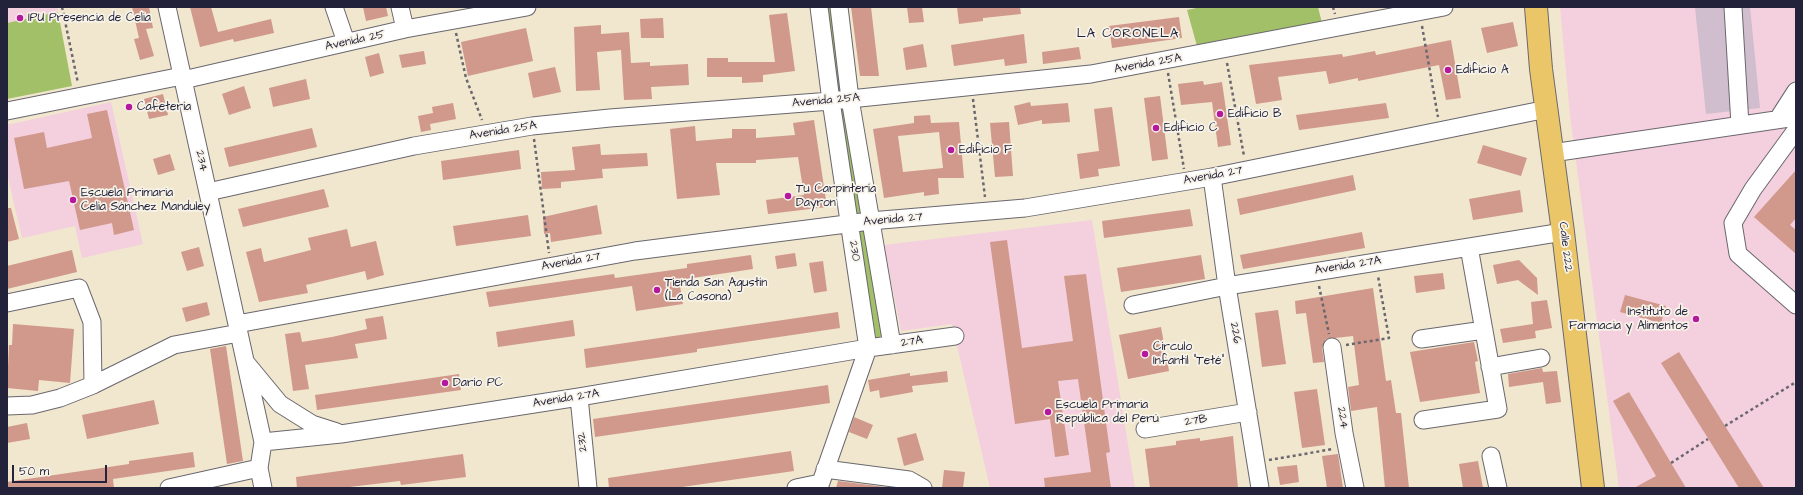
<!DOCTYPE html>
<html>
<head>
<meta charset="utf-8">
<style>
	body { margin:0 }
	#map { position:relative; width:1803px; height:495px; overflow:hidden; background:#f0e7ce; font-family:"Architects Daughter",sans-serif }
	canvas { display:block }
	.frame { position:absolute; inset:0; border:8px solid #22223b; pointer-events:none }
	.scale { position:absolute; left:12px; top:465px; width:95px; height:18px; box-sizing:border-box; border:2px solid #22223b; border-top:0; padding-left:5px; font-size:12px; line-height:14px; white-space:nowrap; color:#22223b; -webkit-text-stroke:3px #f7f3e8; paint-order:stroke }
</style>
</head>
<body>
<div id="map">
<canvas width="1803" height="495"></canvas>
<div class="frame"></div>
<div class="scale">50 m</div>
</div>
<script>
const g = document.querySelector('canvas').getContext('2d');
g.lineJoin = 'round';
function paint(path, color) { g.fillStyle = color; g.fill(path, 'evenodd'); }
const poly = rows => new Path2D(rows.map(r => 'M' + r).join(''));
function strokePath(path, color, width, dash) { g.strokeStyle = color; g.lineWidth = width; g.lineCap = dash ? 'butt' : 'round'; g.setLineDash(dash || []); g.stroke(path); }
function label(font, color, halo, rows, align = 'center') {
  g.font = font + ' "Architects Daughter",sans-serif'; g.lineWidth = 3.5; g.setLineDash([]); g.textBaseline = 'middle'; g.strokeStyle = halo; g.fillStyle = color; for (const [text, x, y, turn = 0] of rows) {
    g.save(); g.translate(x, y); g.rotate((+turn || 0) * Math.PI / 180); g.textAlign = isNaN(turn) ? turn : align; if (halo) g.strokeText(text, 0, 0); g.fillText(text, 0, 0); g.restore();
  }
}
paint(poly([
	[7,7,57,7,58,12,7,23],
	[1560,7,1796,7,1796,488,1619,488,1570,115],
	[111,102,143,244,82,258,75,226,22,238,7,173,7,125],
	[1092,220,1135,488,990,488,952,324,901,331,884,245]
]), '#f4cfdd');
paint(poly([
	[1695,7,1750,7,1760,108,1706,114]
]), '#d0bdcd');
paint(poly([
	[824,7,832,7,842,93,838,96],
	[1201,7,1318,7,1322,23,1197,46,1187,10],
	[58,12,72,86,7,99,7,23],
	[840,106,844,107,863,213,859,216,856,214],
	[865,229,882,335,878,339,876,337,857,230]
]), '#a1c068');
paint(poly([
	[132,7,149,7,153,28,146,29,154,56,140,60,134,39,139,38],
	[190,7,211,7,218,32,271,19,274,33,234,42,233,39,200,47],
	[363,7,386,7,388,16,366,21],
	[851,7,871,7,879,76,860,76],
	[907,7,922,7,924,22,909,23],
	[957,7,1020,7,1021,14,983,18,983,21,959,24],
	[787,13,795,71,763,75,763,82,742,83,742,77,707,77,707,58,728,58,728,62,775,62,769,15],
	[1179,17,1182,38,1112,48,1109,26],
	[663,18,664,38,641,38,640,19],
	[1513,22,1518,46,1487,53,1481,28],
	[601,25,601,34,629,32,631,63,650,62,650,66,688,64,689,85,651,87,652,99,624,100,621,50,597,52,600,90,576,91,574,27],
	[526,28,533,61,468,76,461,42],
	[1024,34,1027,63,1005,66,1004,59,954,66,951,45],
	[1451,40,1461,98,1446,100,1439,65,1358,81,1358,78,1329,84,1326,71,1278,77,1282,100,1256,104,1249,65,1342,54,1343,57,1375,51,1376,55],
	[923,44,927,67,906,70,903,48],
	[1079,47,1081,59,1043,64,1042,52],
	[424,51,426,64,402,68,399,55],
	[379,53,384,73,370,77,365,57],
	[555,67,561,92,533,98,528,73],
	[306,79,310,99,273,107,269,88],
	[1203,81,1204,85,1222,82,1231,145,1218,147,1212,102,1181,105,1178,84],
	[244,86,251,108,229,115,222,94],
	[163,94,168,115,149,119,144,99],
	[1160,96,1168,159,1152,161,1144,98],
	[1030,102,1031,106,1068,103,1070,122,1042,124,1042,120,1018,125,1014,106],
	[453,103,456,119,430,124,431,130,421,132,418,116,433,113,432,107],
	[1386,103,1389,118,1299,130,1296,115],
	[1112,107,1120,166,1098,169,1099,176,1080,179,1077,154,1099,151,1094,109],
	[107,110,134,230,114,235,112,223,80,230,69,181,24,189,14,138,44,132,47,148,92,138,87,114],
	[930,115,931,123,959,122,964,178,938,178,939,194,924,196,924,192,884,198,873,129,914,123,914,116],
	[939,132,943,168,903,172,898,136],
	[814,120,827,207,768,214,766,200,804,195,798,157,756,160,756,163,716,163,720,195,677,199,670,129,695,126,696,141,732,138,732,129,756,129,756,138,795,135,793,123],
	[1009,122,1013,176,995,177,990,123],
	[312,128,317,147,229,167,224,148],
	[600,144,601,155,647,153,648,166,602,169,603,178,561,182,561,188,542,189,541,172,575,170,572,147],
	[1483,145,1527,158,1521,176,1477,163],
	[519,150,521,169,443,180,441,161],
	[170,154,175,170,158,175,153,159],
	[1796,170,1796,218,1790,225,1796,230,1796,254,1754,217],
	[1353,175,1356,190,1240,215,1237,199],
	[324,189,329,207,243,227,238,209],
	[1520,190,1523,212,1473,220,1469,199],
	[597,205,602,234,551,242,550,233,544,234,543,217],
	[7,208,11,208,19,239,7,242],
	[1190,209,1193,226,1104,238,1102,221],
	[528,215,531,236,456,246,453,226],
	[347,229,351,247,376,241,384,275,367,280,365,271,306,285,308,293,259,302,246,252,261,248,264,262,311,250,308,238],
	[1362,232,1365,248,1243,269,1240,255],
	[1007,240,1022,348,1073,341,1064,276,1086,274,1110,452,1106,453,1111,488,1045,488,1044,478,1091,472,1078,379,1058,381,1069,455,1055,457,1050,419,1015,424,990,242],
	[199,247,204,266,187,271,181,252],
	[72,250,77,272,7,289,7,266],
	[795,253,797,266,777,269,775,256],
	[751,255,753,269,679,280,683,304,636,311,632,286,489,307,486,292,614,274,615,278,687,268,687,264],
	[1201,255,1205,279,1121,292,1117,268],
	[1519,260,1537,278,1538,295,1518,280,1497,284,1493,265],
	[823,261,827,291,814,293,809,263],
	[1443,273,1445,289,1416,293,1414,276],
	[1373,288,1386,381,1391,380,1396,413,1401,413,1409,488,1385,488,1377,407,1351,411,1348,387,1359,385,1353,336,1326,339,1322,348,1324,362,1313,363,1306,313,1296,314,1295,301],
	[1625,295,1666,306,1661,323,1620,312],
	[1547,300,1552,328,1535,331,1536,338,1503,343,1500,329,1533,324,1531,302],
	[207,302,210,315,186,322,182,308],
	[1278,310,1286,364,1262,367,1255,313],
	[838,312,840,328,697,349,697,352,586,368,584,349],
	[383,316,387,339,355,344,358,358,305,365,309,389,293,391,285,334,300,332,302,342,332,337,367,329,365,319],
	[573,320,575,336,498,347,496,332],
	[13,324,74,329,70,383,39,380,38,391,7,388,9,345,12,345],
	[1161,327,1169,371,1128,379,1119,335],
	[1474,342,1478,361,1475,362,1480,393,1420,402,1410,352],
	[226,346,243,461,227,464,210,349],
	[1679,352,1725,426,1764,488,1739,488,1661,363],
	[1542,368,1543,372,1557,371,1561,402,1546,404,1543,382,1509,387,1508,374],
	[947,371,948,382,912,386,913,392,880,398,879,390,870,392,868,380,910,373,910,376],
	[459,374,461,390,317,410,315,395],
	[828,385,830,403,595,437,593,419],
	[1317,389,1325,445,1302,448,1294,392],
	[1629,392,1671,463,1686,488,1634,488,1656,476,1613,401],
	[154,400,159,424,87,439,82,415],
	[854,417,873,425,867,439,849,432],
	[27,423,30,439,7,443,7,427],
	[916,433,924,460,904,466,897,438],
	[1233,436,1238,488,1150,488,1145,449,1176,445,1176,441,1200,438,1200,441],
	[791,451,794,471,675,488,609,488,608,478],
	[193,452,195,467,113,479,114,488,7,488,7,482,129,464,129,461],
	[463,454,466,477,401,485,400,481,341,488,297,488,296,477],
	[1338,454,1343,488,1327,488,1322,456],
	[1478,461,1483,488,1463,488,1459,464],
	[1297,465,1299,482,1280,485,1277,467],
	[944,470,965,472,963,488,942,488],
	[838,481,893,488,836,488]
]), '#d1988c');
const minor = poly([
	[167,7,263,442,259,468,263,488],
	[334,7,346,42],
	[400,7,405,29],
	[819,7,831,101,868,348,819,488],
	[839,7,850,99,892,345],
	[1733,7,1740,125],
	[183,80,405,29,527,7],
	[7,111,182,76],
	[1778,119,1796,91],
	[1796,130,1753,189,1733,223,1738,254,1796,305],
	[1552,153,1796,117],
	[1212,177,1227,286,1260,488],
	[208,192,414,146,532,126,610,118,831,101,1091,74,1444,7],
	[7,303,79,288,92,322,93,385],
	[1133,305,1227,286,1563,232],
	[237,324,635,251,870,221,1025,208,1212,177,1547,109],
	[1421,339,1484,330],
	[1332,347,1344,433,1355,488],
	[247,364,280,404,312,424,337,432],
	[1490,367,1541,358],
	[579,397,588,488],
	[7,406,32,405,60,398,93,385,174,345,239,333],
	[1423,420,1498,409,1469,247],
	[1145,429,1248,412],
	[263,442,341,434,579,397,868,348,955,336],
	[1491,456,1498,488],
	[825,469,909,480,923,488],
	[169,488,259,468],
	[796,488,820,483]
]);
const major = poly([
	[1536,7,1541,69,1563,232,1593,488]
]);
strokePath(minor, '#6a676e', 19);
strokePath(major, '#6a676e', 24);
strokePath(poly([
	[62,7,78,83],
	[1333,7,1335,14],
	[1422,26,1438,117],
	[456,33,466,78,482,120],
	[1227,63,1244,156],
	[1168,73,1184,169],
	[973,99,985,197],
	[534,139,549,253],
	[1319,286,1329,334],
	[1346,345,1389,338,1378,276],
	[1725,426,1796,382],
	[1269,460,1333,449],
	[1671,463,1708,439]
]), '#6a676e', 2.5, [3, 3]);
strokePath(minor, '#fff', 17);
strokePath(major, '#ebc669', 22);
for (const [x, y, r, color] of [
	[20,18,4,"#b5179e"],
	[1448,70,4,"#b5179e"],
	[129,107,4,"#b5179e"],
	[1220,114,4,"#b5179e"],
	[1156,128,4,"#b5179e"],
	[951,150,4,"#b5179e"],
	[788,196,4,"#b5179e"],
	[73,200,4,"#b5179e"],
	[657,290,4,"#b5179e"],
	[1696,319,4,"#b5179e"],
	[1145,354,4,"#b5179e"],
	[445,383,4,"#b5179e"],
	[1048,412,4,"#b5179e"]
]) { const dot = new Path2D(); dot.arc(x, y, r, 0, 2 * Math.PI); g.fillStyle = color; g.fill(dot); strokePath(dot, '#f7f3e8', 1.5); }
label('12px', '#22223b', '#f7f3e8', [
	["IPU Presencia de Celia",28,18],
	["Edificio A",1456,70],
	["Cafetería",137,107],
	["Edificio B",1228,114],
	["Edificio C",1164,128],
	["Edificio F",959,150],
	["Tu Carpintería",796,189],
	["Dayron",796,203],
	["Escuela Primaria",81,193],
	["Celia Sánchez Manduley",81,207],
	["Tienda San Agustín",665,283],
	["(La Casona)",665,297],
	["Instituto de",1688,312,"right"],
	["Farmacia y Alimentos",1688,326,"right"],
	["Círculo",1153,347],
	["Infantil \"Teté\"",1153,361],
	["Darío PC",453,383],
	["Escuela Primaria",1056,405],
	["República del Perú",1056,419]
], 'left');
label('12px', '#22223b', '#f7f3e8', [
	["Avenida 25",355,41,-12],
	["Avenida 25A",1148,64,-10],
	["Avenida 25A",826,101,-5],
	["Avenida 25A",503,131,-9],
	["234",201,161,77],
	["Avenida 27",1213,176,-10],
	["Avenida 27",893,220,-5],
	["Calle 222",1565,247,83],
	["230",854,251,82],
	["Avenida 27",571,262,-10],
	["Avenida 27A",1348,266,-9],
	["226",1235,333,81],
	["27A",912,342,-9],
	["Avenida 27A",566,399,-9],
	["224",1342,418,82],
	["27B",1196,421,-9],
	["232",583,442,-96]
]);
g.letterSpacing = '1px';
label('13px', '#22223b', '#f7f3e8', [
	["LA CORONELA",1128,34]
]);
g.letterSpacing = '0px';
</script>
</body>
</html>
